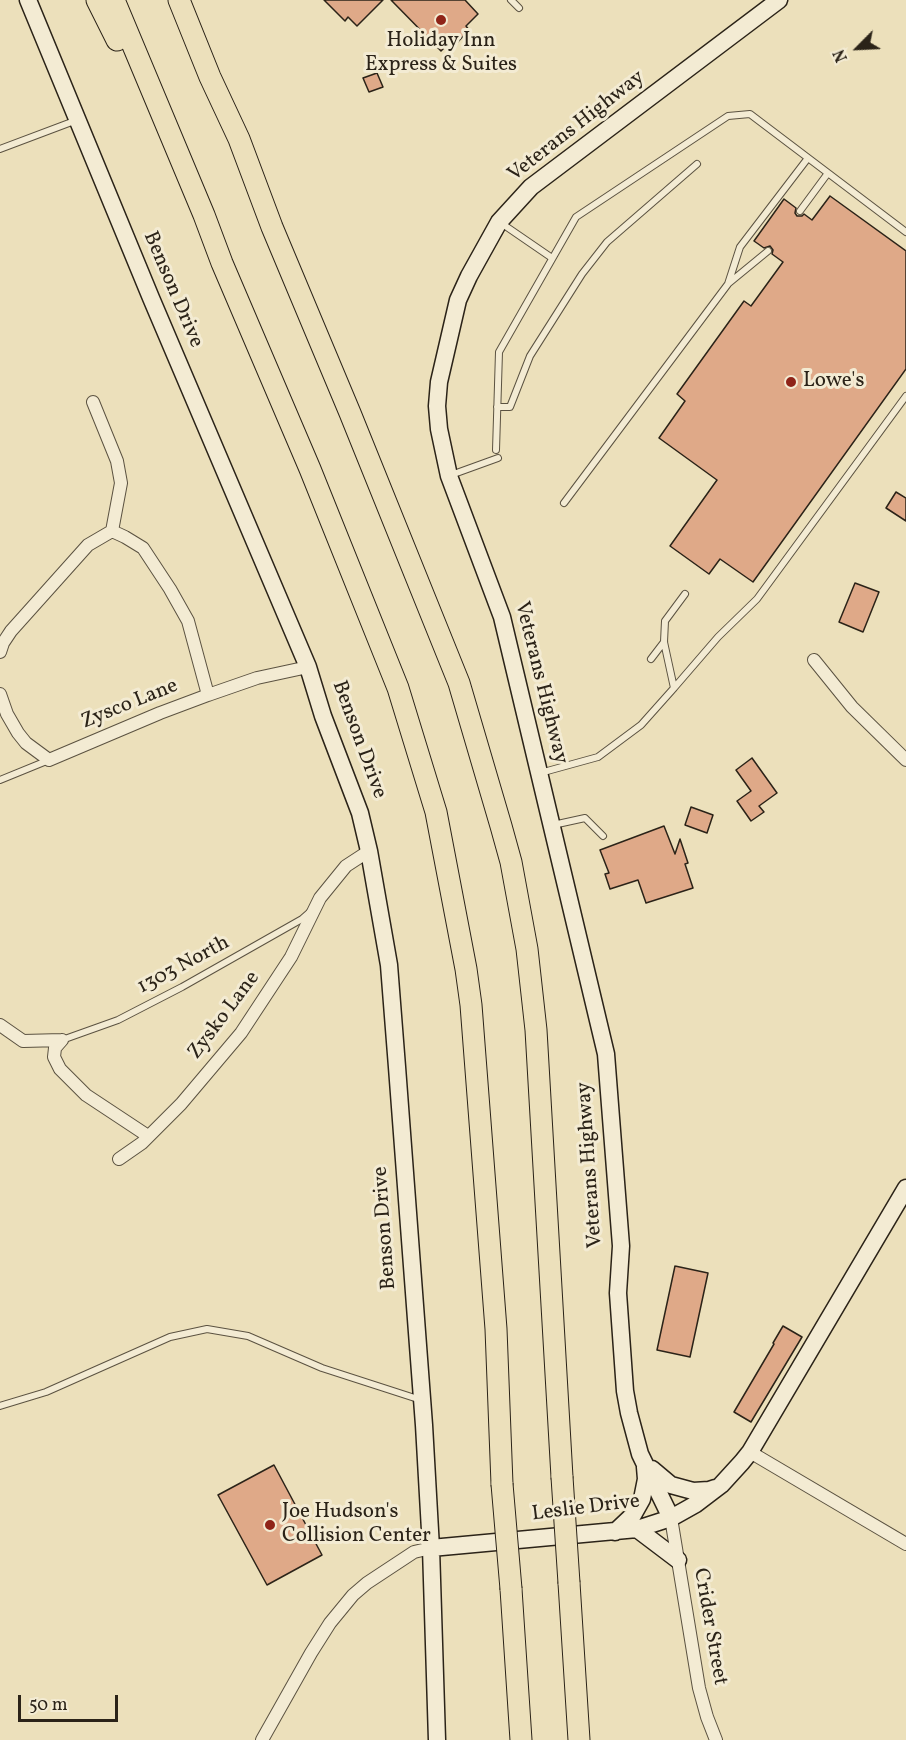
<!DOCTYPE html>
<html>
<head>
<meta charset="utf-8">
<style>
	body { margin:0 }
	#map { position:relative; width:906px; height:1740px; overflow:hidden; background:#ece0bb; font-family:Vollkorn,serif }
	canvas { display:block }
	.north { position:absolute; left:828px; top:18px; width:60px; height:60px; -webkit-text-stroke:4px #f3ebd3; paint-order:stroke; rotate:246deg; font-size:16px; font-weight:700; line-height:24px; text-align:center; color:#2b2318 }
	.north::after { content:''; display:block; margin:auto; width:21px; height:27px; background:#2b2318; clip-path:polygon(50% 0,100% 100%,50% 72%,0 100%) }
	.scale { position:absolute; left:18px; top:1695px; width:100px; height:27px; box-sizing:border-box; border:3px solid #2b2318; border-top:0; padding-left:8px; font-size:18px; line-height:21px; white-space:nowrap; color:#2b2318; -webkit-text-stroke:4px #f3ebd3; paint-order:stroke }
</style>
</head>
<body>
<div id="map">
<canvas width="906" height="1740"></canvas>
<div class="north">N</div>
<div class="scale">50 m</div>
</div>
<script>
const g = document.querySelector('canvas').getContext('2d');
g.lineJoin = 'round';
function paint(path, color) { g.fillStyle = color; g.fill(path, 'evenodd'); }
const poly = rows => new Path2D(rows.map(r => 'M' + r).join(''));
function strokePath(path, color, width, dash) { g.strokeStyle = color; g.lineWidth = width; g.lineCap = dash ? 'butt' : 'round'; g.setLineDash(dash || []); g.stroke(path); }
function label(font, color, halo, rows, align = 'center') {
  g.font = font + ' Vollkorn,serif'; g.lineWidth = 6; g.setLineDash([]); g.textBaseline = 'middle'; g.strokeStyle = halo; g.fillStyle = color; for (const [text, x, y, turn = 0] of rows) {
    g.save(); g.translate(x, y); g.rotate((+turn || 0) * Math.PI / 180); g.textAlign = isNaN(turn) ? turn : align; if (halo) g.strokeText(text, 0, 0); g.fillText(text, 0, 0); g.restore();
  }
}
const building = poly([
	[324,0,383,0,357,26,348,17,345,21,324,0],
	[391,0,465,0,478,14,466,26,469,30,454,46,450,42,441,51,391,0],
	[377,73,383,87,369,92,363,78,377,73],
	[830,196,906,251,906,369,753,582,720,559,709,574,670,546,717,480,659,438,685,401,677,394,744,301,751,306,783,262,772,254,773,250,770,246,764,248,754,241,784,199,796,208,795,213,797,216,802,216,804,214,812,220,830,196],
	[896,492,906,498,906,521,886,508,896,492],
	[855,583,879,592,863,632,839,622,855,583],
	[752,758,777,793,759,806,764,812,751,821,737,801,751,791,736,770,752,758],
	[691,807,713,815,707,833,685,825,691,807],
	[664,826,675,854,680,839,688,863,685,864,693,888,646,903,638,880,610,889,605,874,609,873,600,850,664,826],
	[675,1266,708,1273,690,1357,657,1350,675,1266],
	[783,1326,802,1337,751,1422,734,1412,774,1344,773,1343,783,1326],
	[274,1465,322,1555,267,1585,218,1495,274,1465]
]);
paint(building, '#dfa988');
strokePath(building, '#2b2318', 1.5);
const lane = poly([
	[511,0,519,8],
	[0,149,77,120],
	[800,211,828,173],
	[501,223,552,258],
	[729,283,768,251],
	[497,407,510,407,530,356,582,274,607,242,697,164],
	[496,450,499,352,576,217,728,116,750,114,906,232],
	[451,475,498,458],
	[564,503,728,284,740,247,808,158],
	[685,594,665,621,664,642,674,688,718,637,757,599,906,396],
	[651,659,664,642],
	[540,773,598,757,641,725,674,688],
	[0,780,49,760],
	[553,825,585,818,603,836],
	[62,1040,118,1020,182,987,302,919,310,912],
	[0,1406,46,1392,170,1337,207,1329,248,1336,322,1368,421,1400]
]);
const street = poly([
	[93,402,117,461,121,483,112,531],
	[112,531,125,537,143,548,170,589,188,621,208,695],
	[0,652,3,643,11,631,88,545,112,531],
	[814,660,852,707,906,760],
	[0,694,7,714,18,733,26,743,49,760,160,713,208,695,257,678,308,667],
	[0,1025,23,1041,62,1040],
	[62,1040,55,1048,54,1057,60,1069,86,1095,148,1136],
	[119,1159,142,1143,181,1104,241,1033,291,957,320,898,346,866,369,851],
	[750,1452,906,1544],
	[671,1518,699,1688,707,1717,716,1740],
	[262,1740,311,1653,330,1623,353,1595,367,1583,414,1552,431,1548]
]);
const secondary = poly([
	[28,0,151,298,308,667,323,716,360,813,369,851,389,965,397,1067,424,1425,431,1548,437,1740],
	[652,1469,671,1485,693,1491,709,1490,715,1488],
	[671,1518,640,1454,629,1413,625,1391,618,1293,621,1246,606,1054,502,617,449,476,439,429,437,406,439,382,458,300,469,276,499,222,531,187,779,0],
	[637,1529,678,1560],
	[615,1532,633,1515,642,1499,646,1479,645,1467],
	[431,1548,637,1529,671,1518,696,1504,721,1485,742,1462,750,1452,906,1188]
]);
const highway = poly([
	[97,0,117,40],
	[114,0,204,215,222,263,310,469,398,688,436,812,466,969,471,1005,496,1329,502,1484],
	[179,0,210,77,239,139,272,227,350,413,459,683,501,826,511,862,527,949,536,1030,562,1477],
	[569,1583,579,1740],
	[511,1589,521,1740]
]);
strokePath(lane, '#5b5241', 8);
strokePath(street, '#5b5241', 14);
strokePath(secondary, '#2b2318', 19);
strokePath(highway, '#2b2318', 23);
strokePath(lane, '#f3ebd3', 6);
strokePath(street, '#f3ebd3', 12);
strokePath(secondary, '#f3ebd3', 16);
strokePath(highway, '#ece0bb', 21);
const highwayBridge = poly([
	[562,1477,569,1583],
	[502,1484,511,1589]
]);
strokePath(highwayBridge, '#2b2318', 23, []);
strokePath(highwayBridge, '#ece0bb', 21);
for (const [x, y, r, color] of [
	[441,20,6,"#8f2418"],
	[791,382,6,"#8f2418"],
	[270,1525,6,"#8f2418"]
]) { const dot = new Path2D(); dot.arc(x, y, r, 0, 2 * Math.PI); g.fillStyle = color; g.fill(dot); strokePath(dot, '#f3ebd3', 2); }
label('21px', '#2b2318', '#f3ebd3', [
	["Holiday Inn",441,42,"center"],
	["Express & Suites",441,66,"center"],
	["Lowe's",803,382],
	["Joe Hudson's",282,1513],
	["Collision Center",282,1537]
], 'left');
label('21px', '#2b2318', '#f3ebd3', [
	["Veterans Highway",577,127,-38],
	["Benson Drive",172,290,67],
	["Veterans Highway",540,683,76],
	["Zysco Lane",130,705,-22],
	["Benson Drive",358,740,70],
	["1303 North",184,966,-28],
	["Zysko Lane",225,1016,-53],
	["Veterans Highway",591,1165,-94],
	["Benson Drive",386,1228,-94],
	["Leslie Drive",586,1509,-7],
	["Crider Street",709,1627,80]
]);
</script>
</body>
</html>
